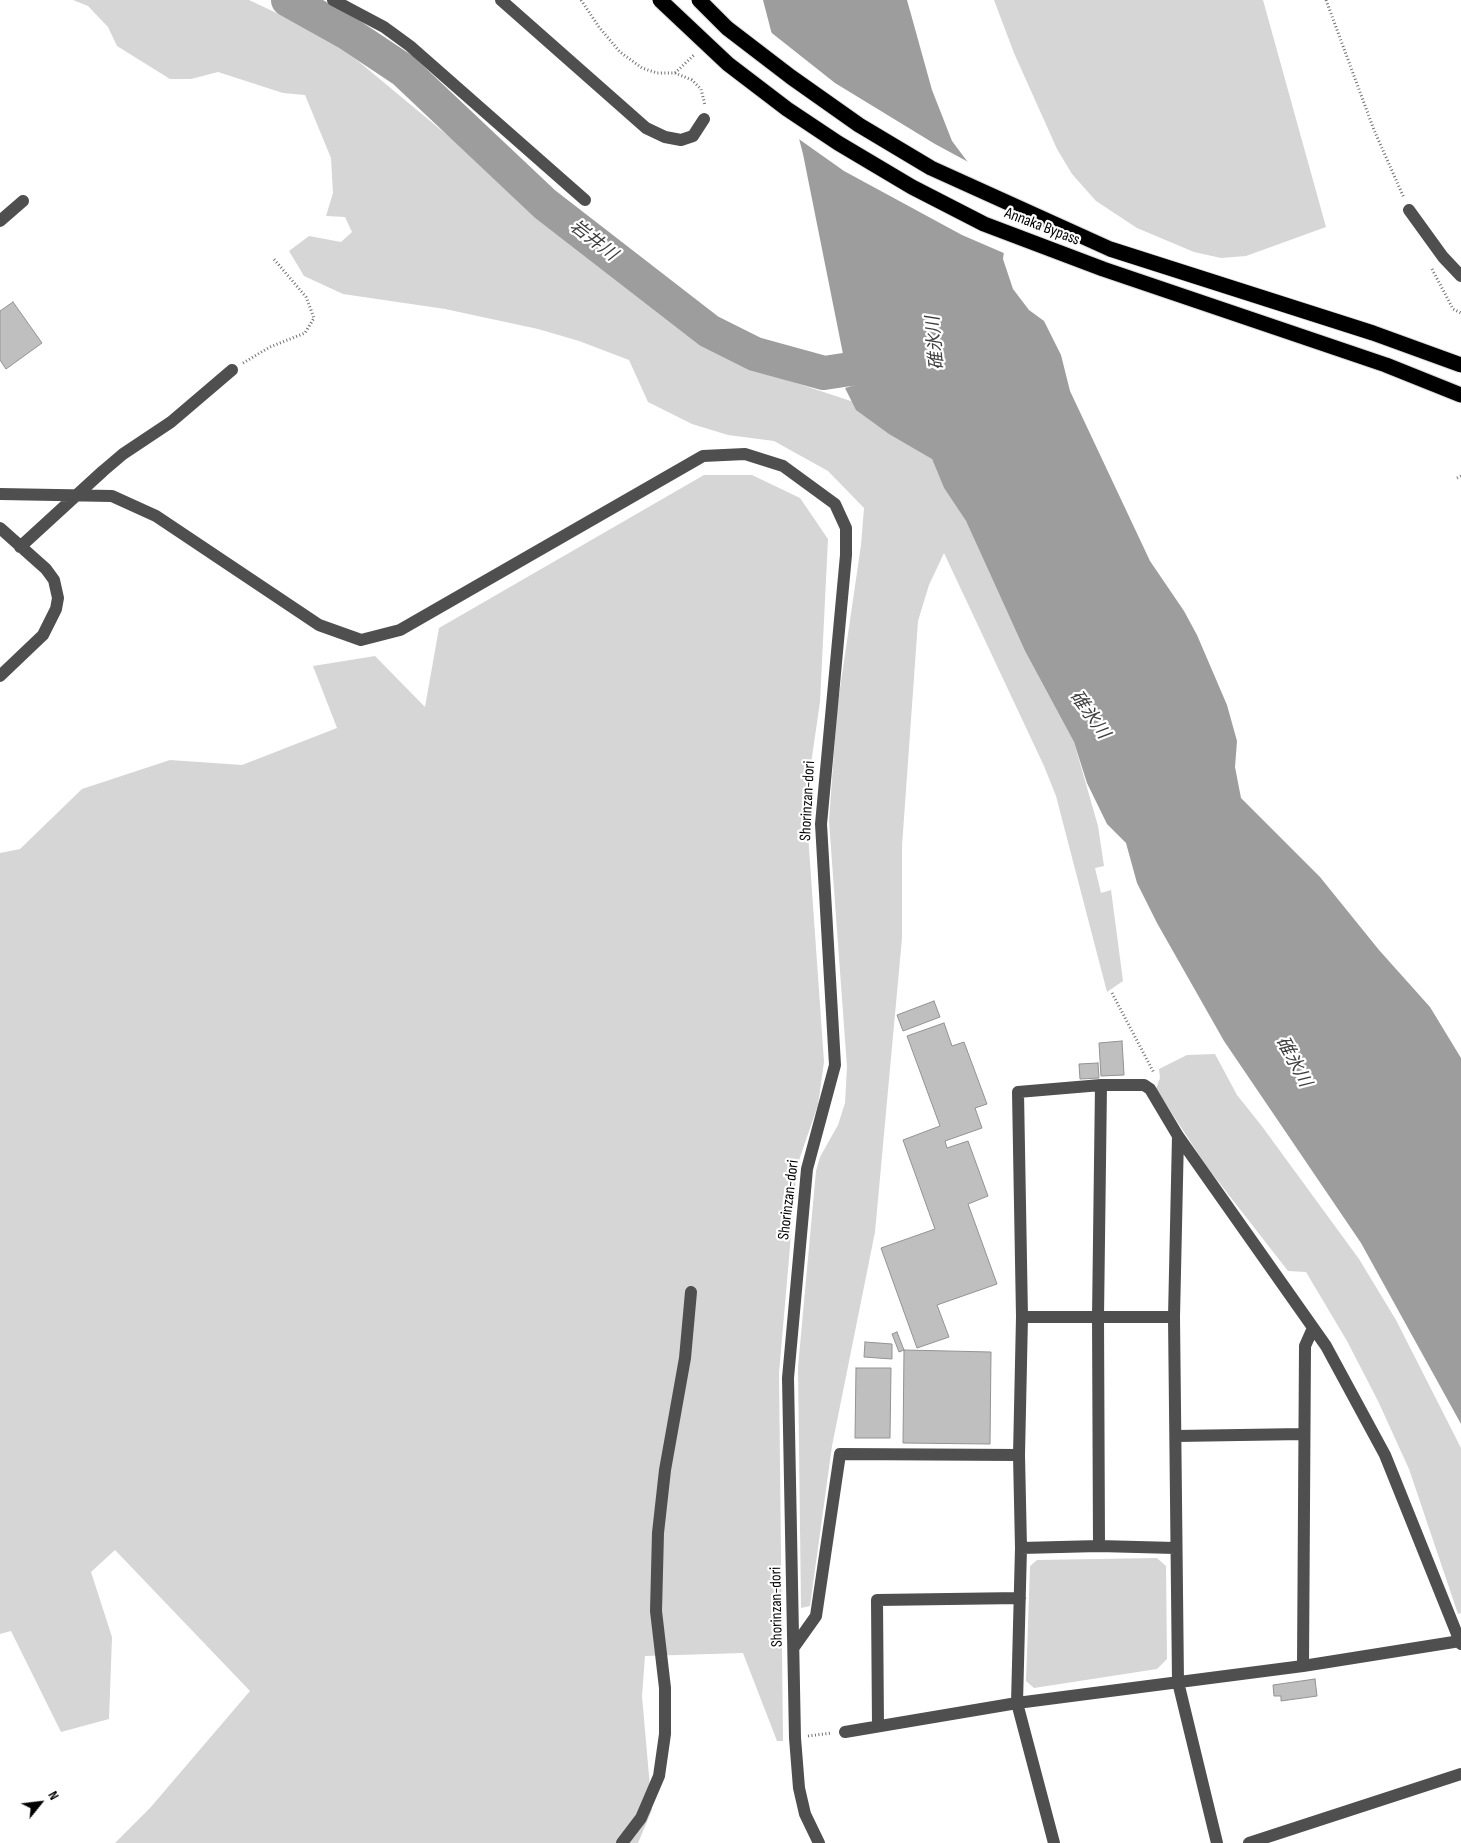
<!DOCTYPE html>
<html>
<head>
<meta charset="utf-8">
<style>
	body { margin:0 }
	#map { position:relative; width:1461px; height:1843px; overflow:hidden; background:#fff; font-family:"Sofia Sans Condensed",sans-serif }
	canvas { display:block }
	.north { position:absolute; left:15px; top:1778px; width:50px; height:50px; -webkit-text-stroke:4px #fff; paint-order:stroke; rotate:61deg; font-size:14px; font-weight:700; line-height:20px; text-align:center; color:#000 }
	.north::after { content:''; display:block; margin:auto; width:18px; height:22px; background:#000; clip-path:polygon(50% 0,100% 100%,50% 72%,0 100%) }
</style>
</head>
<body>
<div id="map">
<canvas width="1461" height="1843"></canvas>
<div class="north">N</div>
</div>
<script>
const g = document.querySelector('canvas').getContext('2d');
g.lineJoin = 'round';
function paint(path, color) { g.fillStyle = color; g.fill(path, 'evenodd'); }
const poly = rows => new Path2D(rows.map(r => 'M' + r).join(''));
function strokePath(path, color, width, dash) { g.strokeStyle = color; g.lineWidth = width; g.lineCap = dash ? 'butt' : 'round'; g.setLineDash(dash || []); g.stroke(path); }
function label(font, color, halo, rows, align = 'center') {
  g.font = font + ' "Sofia Sans Condensed","Noto Sans JP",sans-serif'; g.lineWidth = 4.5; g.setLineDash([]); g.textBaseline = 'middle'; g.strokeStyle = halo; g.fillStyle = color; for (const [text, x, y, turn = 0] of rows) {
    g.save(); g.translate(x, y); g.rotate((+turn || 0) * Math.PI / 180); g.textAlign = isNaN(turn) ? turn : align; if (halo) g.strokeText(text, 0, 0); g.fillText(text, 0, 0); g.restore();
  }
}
paint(poly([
	[73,0,249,0,319,33,358,61,441,130,584,241,685,327,772,375,875,409,932,459,944,488,966,521,1025,651,1074,742,1098,826,1104,866,1095,868,1101,893,1111,890,1123,981,1107,992,1056,796,1044,766,944,553,929,585,918,621,902,846,902,938,875,1232,832,1446,810,1606,801,1608,798,1367,816,1171,820,1157,838,1125,845,1103,847,1067,829,821,837,709,861,545,864,508,828,471,774,441,728,435,692,424,648,402,629,360,579,341,538,329,445,309,343,294,304,276,289,251,309,236,341,242,352,232,345,217,326,216,333,193,331,158,305,95,283,93,218,72,191,79,170,79,117,46,108,27,88,6],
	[994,0,1263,0,1326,227,1246,256,1221,258,1194,252,1137,228,1096,201,1072,174,1057,149,1014,53],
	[704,475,752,475,800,498,828,539,820,702,807,791,808,834,824,1062,818,1105,797,1166,779,1373,783,1741,777,1741,743,1653,645,1656,642,1696,652,1810,638,1843,115,1843,150,1808,250,1691,115,1550,91,1572,112,1637,109,1719,61,1732,11,1631,0,1634,0,853,20,849,82,789,170,760,242,765,337,728,313,666,375,656,425,707,439,628],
	[1215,1054,1237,1095,1261,1125,1359,1259,1396,1320,1461,1448,1461,1613,1458,1614,1409,1469,1378,1401,1347,1341,1306,1272,1288,1271,1207,1167,1156,1089,1160,1078,1159,1069,1187,1055],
	[1157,1558,1166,1566,1167,1659,1157,1669,1034,1688,1026,1681,1030,1566,1037,1560]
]), '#d6d6d6');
paint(poly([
	[763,0,907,0,932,90,952,141,979,177,1008,221,1003,259,1013,289,1029,310,1044,321,1061,355,1070,391,1150,561,1184,611,1197,635,1227,705,1237,741,1235,767,1241,798,1320,877,1379,950,1430,1007,1461,1058,1461,1424,1361,1243,1224,1041,1157,923,1137,883,1126,843,1107,824,1087,783,1074,742,1025,651,966,521,944,488,932,459,889,434,856,410,845,388,865,382,857,368,843,354,803,154]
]), '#9d9d9d');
paint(poly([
	[768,30,835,83,935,144,972,164,1010,220,1006,254,962,235,844,171,796,137]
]), '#fff');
strokePath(poly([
	[288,0,349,34,403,70,545,204,709,331,755,354,824,373,857,368,886,369,902,375]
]), '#9d9d9d', 34);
const building = poly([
	[13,302,42,343,6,369,0,360,0,311,13,302],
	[934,1001,940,1017,903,1031,897,1015,934,1001],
	[944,1023,952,1046,964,1042,987,1104,975,1108,982,1128,945,1141,947,1148,968,1141,988,1196,968,1204,997,1284,937,1305,949,1337,917,1348,881,1248,935,1229,903,1140,940,1126,907,1036,944,1023],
	[1122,1041,1124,1075,1101,1076,1099,1043,1122,1041],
	[1098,1063,1099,1078,1080,1079,1079,1064,1098,1063],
	[897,1332,904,1350,899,1352,892,1334,897,1332],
	[865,1342,892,1344,892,1359,864,1357,865,1342],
	[904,1350,991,1352,990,1444,903,1443,904,1350],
	[856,1368,891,1368,890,1438,855,1438,856,1368],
	[1315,1679,1317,1696,1281,1701,1281,1696,1274,1696,1273,1685,1315,1679]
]);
paint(building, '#bfbfbf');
strokePath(building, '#939393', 1);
strokePath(poly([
	[581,0,599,27,620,52,642,68,657,73,675,73,692,80,701,89,705,105],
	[1326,0,1374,130,1404,198],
	[675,73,695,54],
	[1432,269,1453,309,1461,313],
	[243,363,270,347,305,333,314,318,306,297,273,258],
	[1457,478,1461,476],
	[1112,993,1154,1073],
	[808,1736,832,1733]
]), '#717171', 3, [1, 2.5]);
strokePath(poly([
	[333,0,384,27,410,46,585,200],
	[501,0,646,128,665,137,681,140,693,136,704,119],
	[1409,210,1443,257,1461,276],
	[0,221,23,201],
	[0,494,112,496,156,516,319,625,361,640,400,630,703,456,745,454,783,466,835,504,846,528,846,555,821,824,835,1065,807,1169,788,1378,795,1738,799,1788,805,1814,819,1843],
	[0,528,46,569,54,580,58,598,56,609,43,635,0,676],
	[20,547,103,471,123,454,171,422,232,370],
	[1178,1136,1174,1317,1178,1682,1217,1843],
	[1022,1317,1174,1317],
	[1177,1436,1303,1434],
	[1099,1546,1098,1317,1101,1085],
	[1021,1548,1099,1546,1175,1548],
	[794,1647,816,1616,840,1454,1019,1455],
	[1303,1666,1305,1346,1313,1328],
	[878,1726,877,1600,1020,1598],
	[845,1732,1017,1703,1303,1666,1460,1641],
	[622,1843,641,1818,659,1776,665,1734,665,1688,656,1611,658,1533,665,1470,685,1358,691,1292],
	[1054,1843,1017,1703,1021,1548,1019,1455,1022,1317,1018,1092,1101,1085,1144,1085,1150,1089,1178,1136,1326,1346,1385,1455,1461,1644],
	[1249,1843,1461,1774]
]), '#4f4f4f', 12);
const highwayBridge = poly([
	[660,0,728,64,787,109,838,143,912,187,984,224,1103,269,1386,365,1461,395],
	[699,0,727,28,791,77,859,125,931,168,1110,249,1373,333,1461,365]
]);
strokePath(highwayBridge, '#dbdbdb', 17, []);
strokePath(highwayBridge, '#000', 15);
label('16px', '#000', '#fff', [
	["Annaka Bypass",1042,227,21],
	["Shorinzan-dori",808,801,-87],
	["Shorinzan-dori",789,1200,-83],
	["Shorinzan-dori",777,1607,-91]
]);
label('italic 18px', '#3e3e3e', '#fff', [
	["岩井川",593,241,38],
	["碓氷川",936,343,-95],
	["碓氷川",1089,715,55],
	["碓氷川",1293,1062,62]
]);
</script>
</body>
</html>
